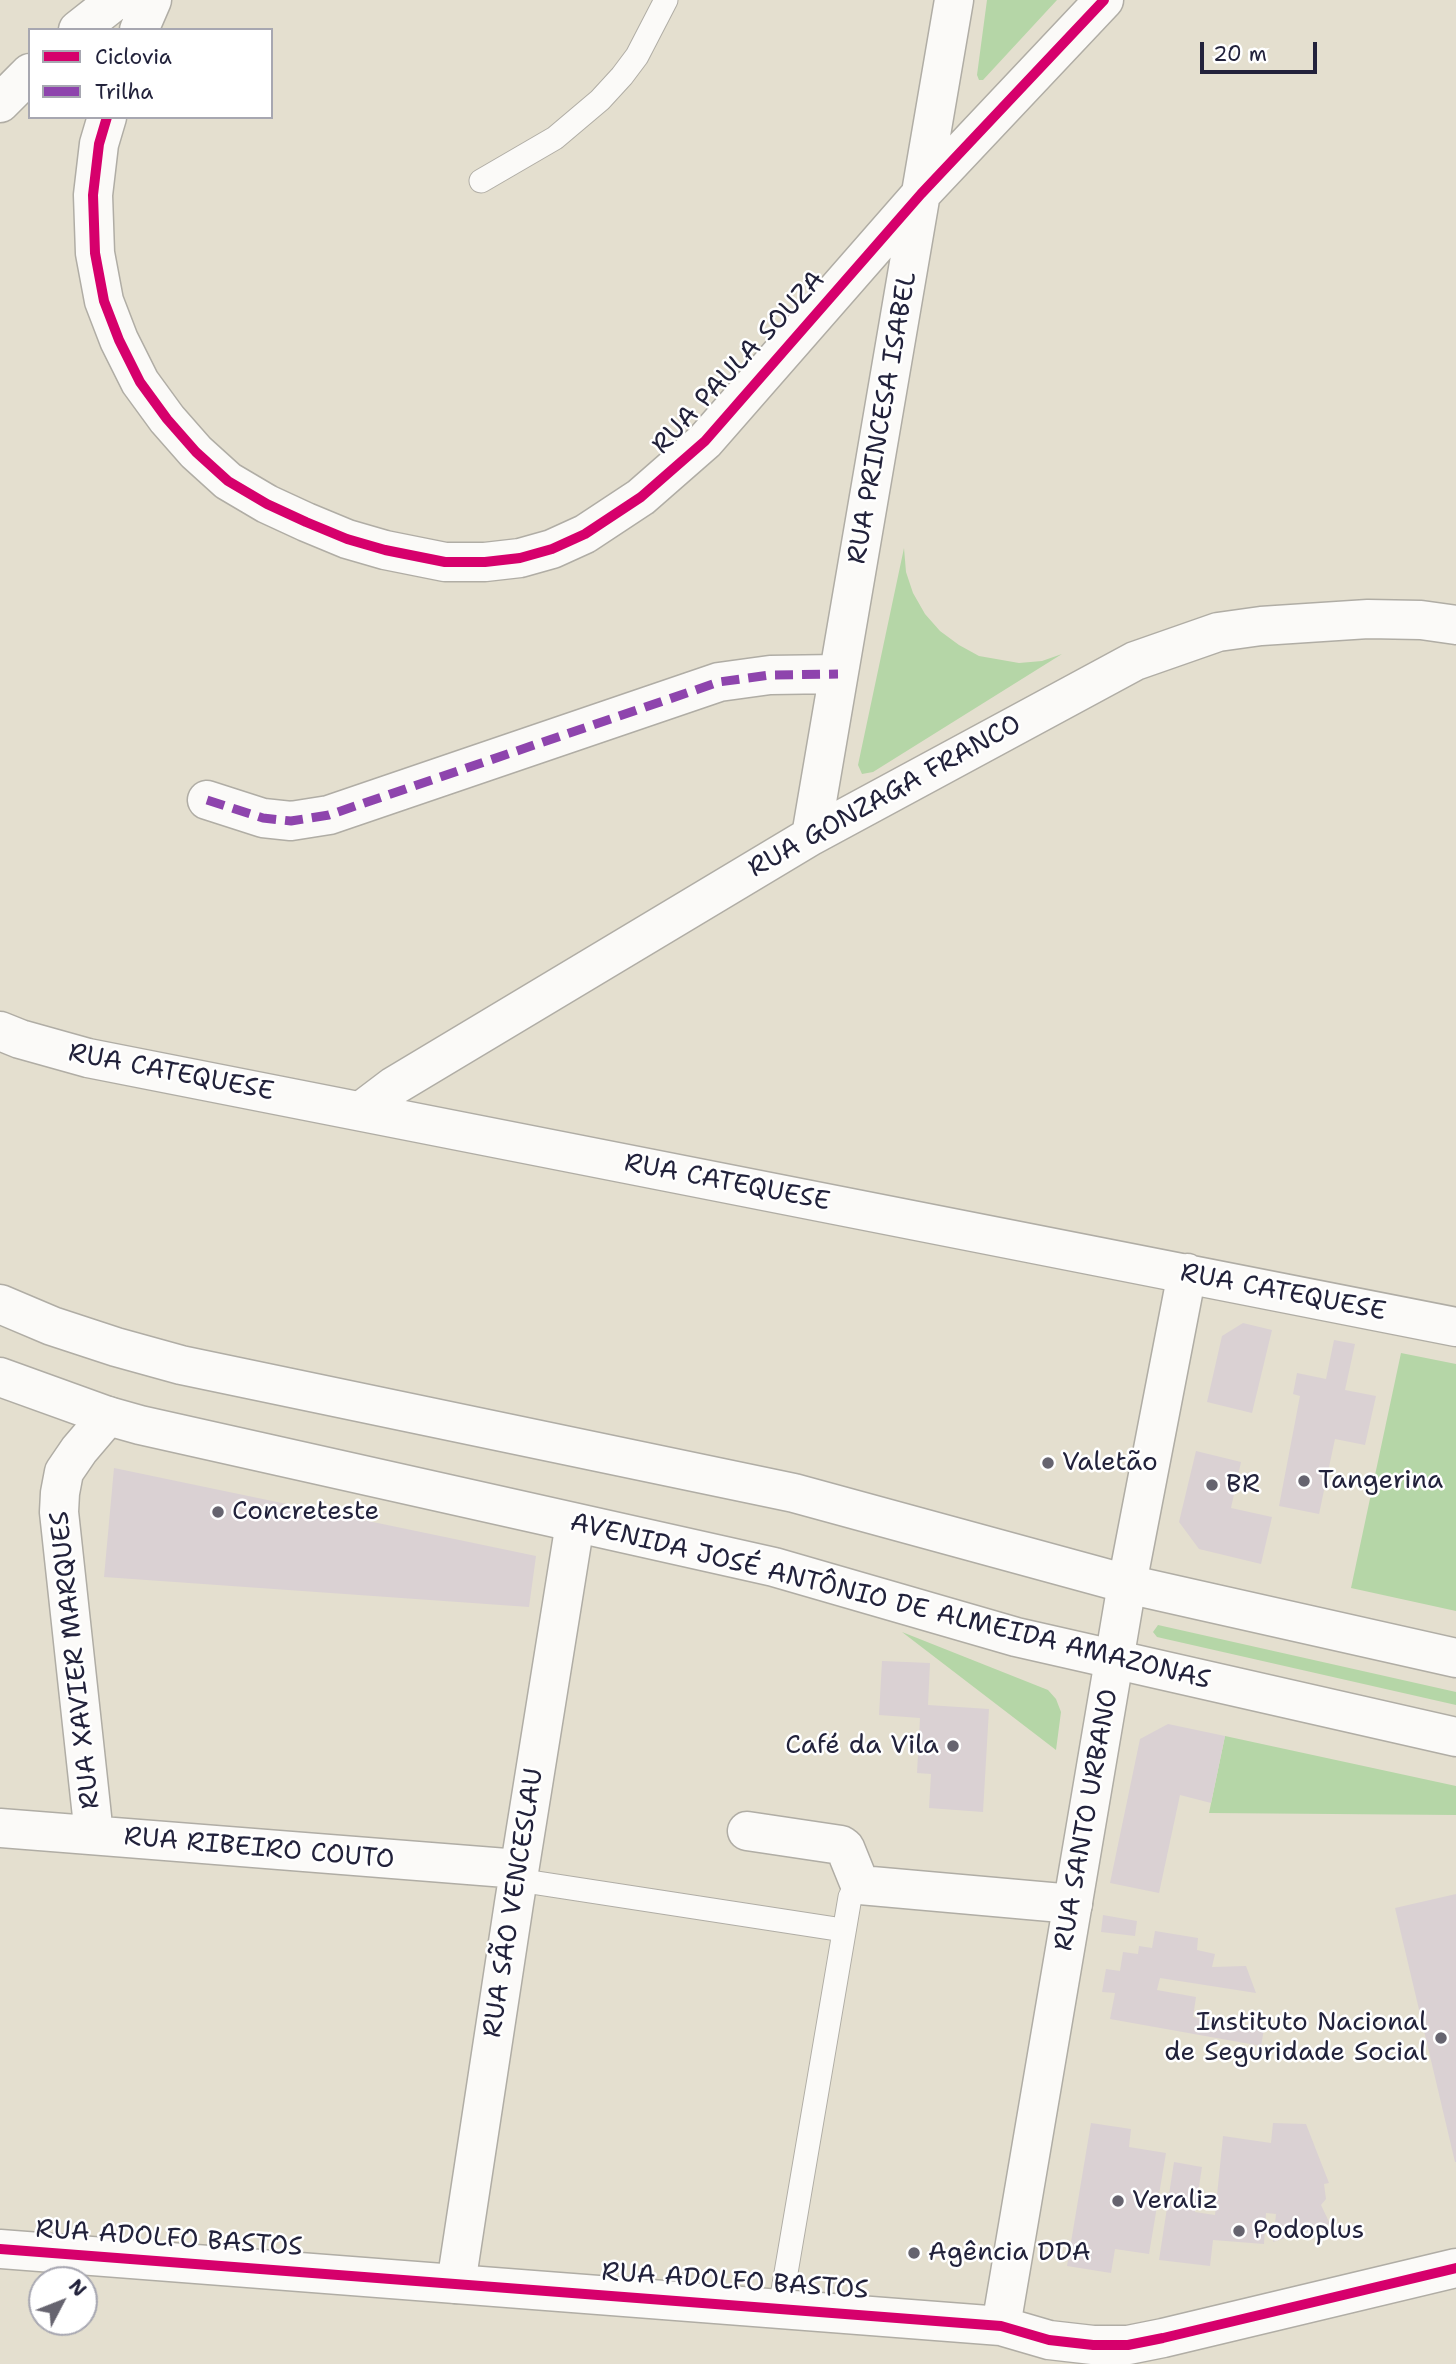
<!DOCTYPE html>
<html>
<head>
<meta charset="utf-8">
<style>
	body { margin:0 }
	#map { position:relative; width:1456px; height:2364px; overflow:hidden; background:#e4dfcf; font-family:"Shantell Sans",sans-serif }
	canvas { display:block }
	.legend { position:absolute; left:28px; top:28px; width:245px; height:91px; box-sizing:border-box; background:#fff; border:2px solid #a7a7b1; margin:0; padding:9px 12px; list-style:none; font-size:21px; color:#22223b }
	.legend li { display:flex; align-items:center; gap:14px; height:35px }
	.legend b { width:35px; border:2px solid #a7a7b1 }
	.north { position:absolute; left:28px; top:2266px; width:70px; height:70px; box-sizing:border-box; background:#fff; border:2px solid #a7a7b1; border-radius:50%; rotate:48deg; font-size:19px; font-weight:700; line-height:28px; text-align:center; color:#22223b }
	.north::after { content:''; display:block; margin:auto; width:24px; height:32px; background:#66646f; clip-path:polygon(50% 0,100% 100%,50% 72%,0 100%) }
	.scale { position:absolute; left:1200px; top:42px; width:117px; height:32px; box-sizing:border-box; border:4px solid #22223b; border-top:0; padding-left:9px; font-size:21px; line-height:24px; white-space:nowrap; color:#22223b; -webkit-text-stroke:5px #fff; paint-order:stroke }
</style>
</head>
<body>
<div id="map">
<canvas width="1456" height="2364"></canvas>
<ul class="legend">
<li><b style="height:9px;background:#d6006c"></b>Ciclovia</li>
<li><b style="height:9px;background:#8e44ad"></b>Trilha</li>
</ul>
<div class="north">N</div>
<div class="scale">20 m</div>
</div>
<script>
const g = document.querySelector('canvas').getContext('2d');
g.lineJoin = 'round';
function paint(path, color) { g.fillStyle = color; g.fill(path, 'evenodd'); }
const poly = rows => new Path2D(rows.map(r => 'M' + r).join(''));
function strokePath(path, color, width, dash) { g.strokeStyle = color; g.lineWidth = width; g.lineCap = dash ? 'butt' : 'round'; g.setLineDash(dash || []); g.stroke(path); }
function label(font, color, halo, rows, align = 'center') {
  g.font = font + ' "Shantell Sans",sans-serif'; g.lineWidth = 5; g.setLineDash([]); g.textBaseline = 'middle'; g.strokeStyle = halo; g.fillStyle = color; for (const [text, x, y, turn = 0] of rows) {
    g.save(); g.translate(x, y); g.rotate((+turn || 0) * Math.PI / 180); g.textAlign = isNaN(turn) ? turn : align; if (halo) g.strokeText(text, 0, 0); g.fillText(text, 0, 0); g.restore();
  }
}
paint(poly([
	[987,0,1057,0,983,80,979,80,977,75],
	[904,548,906,572,913,593,925,614,940,631,959,645,979,656,1019,663,1042,661,1062,654,873,772,862,774,858,765],
	[1401,1353,1456,1364,1456,1611,1351,1588],
	[1158,1625,1456,1692,1456,1705,1157,1637,1153,1632],
	[902,1632,1048,1690,1056,1699,1061,1712,1056,1750],
	[1225,1736,1456,1786,1456,1815,1209,1813]
]), '#b5d6a7');
paint(poly([
	[1243,1323,1272,1330,1252,1413,1207,1402,1222,1336],
	[1334,1340,1355,1344,1345,1390,1376,1396,1365,1445,1335,1439,1319,1514,1279,1506,1300,1396,1293,1394,1297,1373,1326,1379],
	[1196,1451,1241,1462,1231,1508,1272,1517,1261,1564,1199,1549,1179,1522],
	[114,1468,536,1556,529,1607,104,1577],
	[882,1661,930,1663,928,1705,989,1709,983,1812,929,1808,931,1774,917,1773,920,1718,879,1715],
	[1168,1724,1225,1736,1211,1803,1180,1795,1159,1893,1110,1883,1140,1739],
	[1456,1894,1456,2162,1455,2162,1395,1908],
	[1103,1915,1137,1921,1135,1936,1101,1932],
	[1155,1931,1198,1938,1197,1950,1215,1954,1212,1967,1246,1966,1256,1993,1160,1978,1157,1990,1196,1997,1193,2017,1264,2029,1261,2046,1110,2019,1115,1993,1102,1992,1106,1969,1120,1971,1123,1952,1138,1954,1139,1946,1152,1948],
	[1091,2123,1131,2129,1129,2147,1166,2153,1149,2254,1115,2249,1111,2273,1067,2266],
	[1273,2123,1306,2124,1329,2183,1324,2184,1326,2199,1321,2205,1330,2224,1273,2242,1276,2214,1266,2213,1264,2244,1213,2240,1210,2266,1159,2260,1174,2162,1202,2167,1195,2212,1215,2215,1223,2136,1271,2143]
]), '#dad1d3');
const lane = poly([
	[481,181,555,138,600,100,622,76,637,56,666,0],
	[518,1880,843,1930],
	[780,2308,850,1897,854,1889,860,1885]
]);
const street = poly([
	[78,30,116,0],
	[139,30,152,0],
	[0,103,30,73],
	[107,117,99,144,93,195,95,253,104,301,119,340,140,382,167,419,196,452,228,481,267,504,306,522,347,539,385,550,445,562,485,562,520,558,552,549,585,534,641,497,705,441,921,194,1104,0],
	[207,800,263,818,291,821,329,815,719,682,770,675,838,674],
	[811,836,954,0],
	[361,1111,394,1086,811,836,1135,661,1218,632,1261,626,1368,619,1421,620,1456,625],
	[0,1828,519,1869],
	[747,1831,841,1845,845,1848,860,1885,1073,1904],
	[94,1835,59,1512,60,1493,64,1472,79,1450,108,1416],
	[456,2284,514,1903,575,1523]
]);
const secondary = poly([
	[0,1031,20,1039,88,1058,1456,1327],
	[0,2249,1001,2326,1049,2340,1093,2345,1128,2345,1163,2338,1456,2268],
	[1001,2326,1127,1584,1187,1273]
]);
const highway = poly([
	[0,1304,52,1326,116,1347,181,1365,794,1493,1127,1584,1456,1658],
	[0,1377,108,1416,140,1425,774,1567,1016,1637,1456,1737]
]);
strokePath(lane, '#b0ada5', 25);
strokePath(street, '#b0ada5', 41);
strokePath(secondary, '#b0ada5', 41);
strokePath(highway, '#b0ada5', 41);
strokePath(lane, '#fbfaf8', 23);
strokePath(street, '#fbfaf8', 38);
strokePath(secondary, '#fbfaf8', 38);
strokePath(highway, '#fbfaf8', 38);
strokePath(poly([
	[207,800,263,818,291,821,329,815,719,682,770,675,838,674]
]), '#8e44ad', 9, [18, 9]);
strokePath(poly([
	[107,117,99,144,93,195,95,253,104,301,119,340,140,382,167,419,196,452,228,481,267,504,306,522,347,539,385,550,445,562,485,562,520,558,552,549,585,534,641,497,705,441,921,194,1104,0],
	[0,2249,1001,2326,1049,2340,1093,2345,1128,2345,1163,2338,1456,2268]
]), '#d6006c', 10);
for (const [x, y, r, color] of [
	[1048,1463,7,"#66646f"],
	[1304,1481,7,"#66646f"],
	[1212,1485,7,"#66646f"],
	[218,1512,7,"#66646f"],
	[953,1746,7,"#66646f"],
	[1441,2038,7,"#66646f"],
	[1118,2201,7,"#66646f"],
	[1239,2231,7,"#66646f"],
	[914,2253,7,"#66646f"]
]) { const dot = new Path2D(); dot.arc(x, y, r, 0, 2 * Math.PI); g.fillStyle = color; g.fill(dot); strokePath(dot, '#fff', 2.5); }
label('26px', '#22223b', '#fff', [
	["RUA PAULA SOUZA",739,363,-47],
	["RUA PRINCESA ISABEL",883,418,-80],
	["RUA GONZAGA FRANCO",885,797,-29],
	["RUA CATEQUESE",171,1073,11],
	["RUA CATEQUESE",727,1183,11],
	["RUA CATEQUESE",1283,1293,11],
	["AVENIDA JOSÉ ANTÔNIO DE ALMEIDA AMAZONAS",890,1602,14],
	["RUA XAVIER MARQUES",76,1660,-96],
	["RUA SANTO URBANO",1087,1820,-80],
	["RUA RIBEIRO COUTO",259,1849,5],
	["RUA SÃO VENCESLAU",514,1903,-81],
	["RUA ADOLFO BASTOS",169,2239,4],
	["RUA ADOLFO BASTOS",735,2282,4]
]);
label('26px', '#22223b', '#fff', [
	["Valetão",1062,1463],
	["Tangerina",1318,1481],
	["BR",1226,1485],
	["Concreteste",232,1512],
	["Café da Vila",939,1746,"right"],
	["Instituto Nacional",1427,2023,"right"],
	["de Seguridade Social",1427,2053,"right"],
	["Veraliz",1132,2201],
	["Podoplus",1253,2231],
	["Agência DDA",928,2253]
], 'left');
</script>
</body>
</html>
